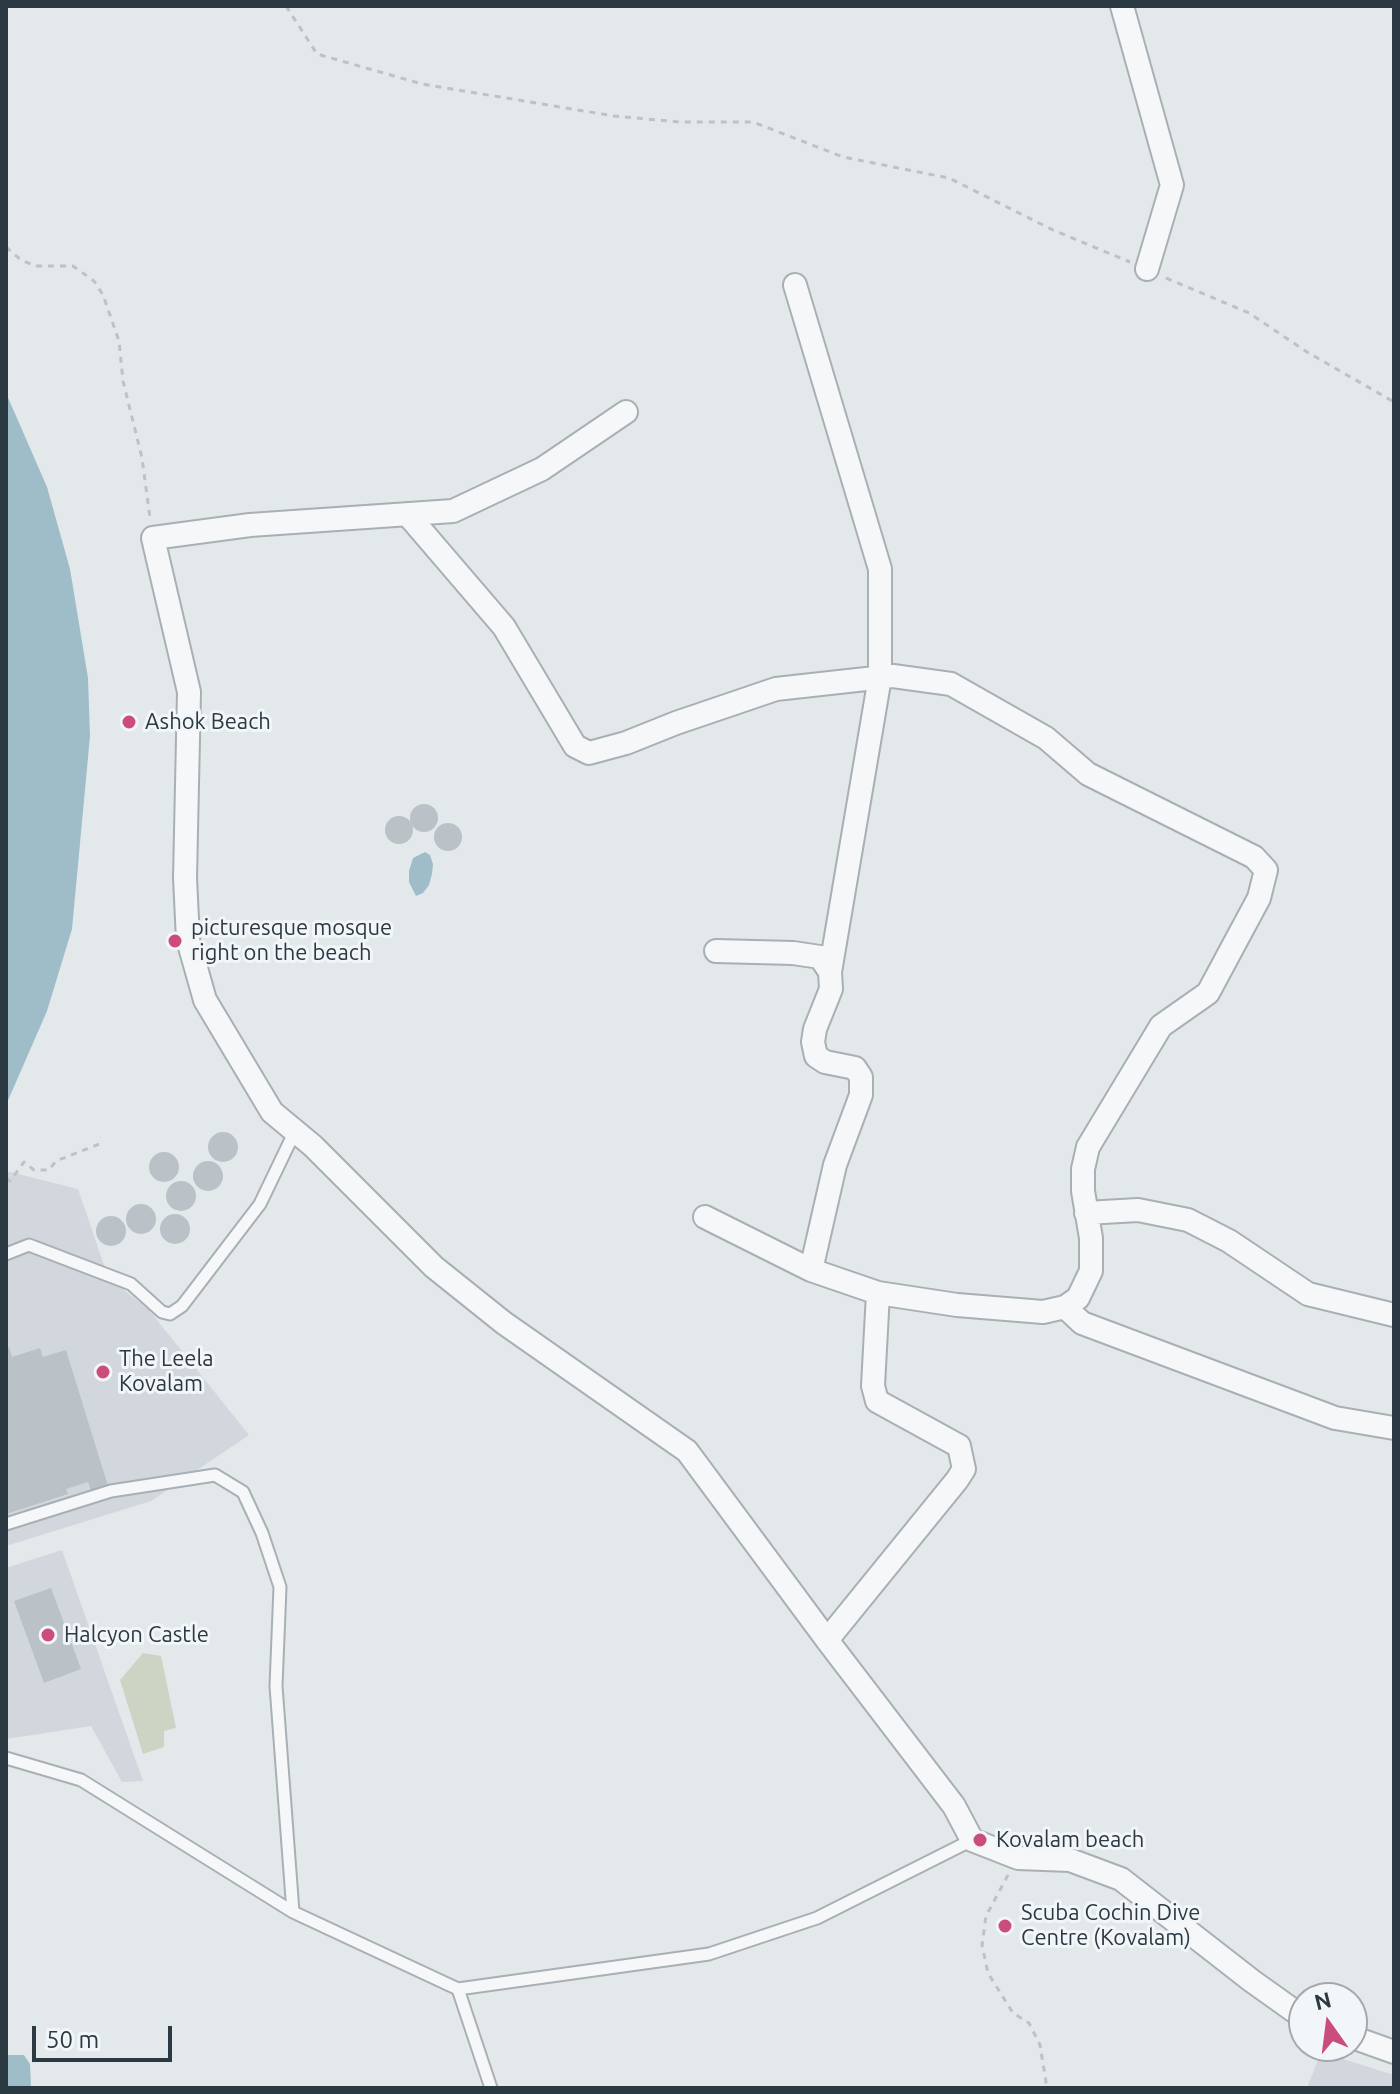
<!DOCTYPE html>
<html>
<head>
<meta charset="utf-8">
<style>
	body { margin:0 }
	#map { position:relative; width:1400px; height:2094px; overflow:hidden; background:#e3e8eb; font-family:Ubuntu,sans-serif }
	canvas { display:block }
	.frame { position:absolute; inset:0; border:8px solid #2b3942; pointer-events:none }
	.north { position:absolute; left:1288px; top:1982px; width:80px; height:80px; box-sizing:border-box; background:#f3f6f8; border:2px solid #a3aaaf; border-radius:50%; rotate:346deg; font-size:22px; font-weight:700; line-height:32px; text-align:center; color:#2b3942 }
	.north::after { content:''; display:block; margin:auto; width:28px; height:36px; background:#cb4d7c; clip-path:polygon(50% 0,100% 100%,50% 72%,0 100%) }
	.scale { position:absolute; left:32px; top:2026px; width:140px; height:36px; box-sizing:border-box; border:4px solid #2b3942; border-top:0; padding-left:10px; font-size:24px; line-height:28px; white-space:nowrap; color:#2b3942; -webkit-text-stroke:6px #f3f6f8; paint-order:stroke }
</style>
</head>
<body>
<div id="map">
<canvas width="1400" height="2094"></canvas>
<div class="frame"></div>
<div class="north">N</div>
<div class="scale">50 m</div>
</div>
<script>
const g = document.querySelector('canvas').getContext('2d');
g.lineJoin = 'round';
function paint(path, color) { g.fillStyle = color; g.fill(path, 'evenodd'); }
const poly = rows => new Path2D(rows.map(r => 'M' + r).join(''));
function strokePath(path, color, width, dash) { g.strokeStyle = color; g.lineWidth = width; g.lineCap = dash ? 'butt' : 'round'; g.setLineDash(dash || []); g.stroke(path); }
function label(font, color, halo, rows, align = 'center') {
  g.font = font + ' Ubuntu,sans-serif'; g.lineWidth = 6; g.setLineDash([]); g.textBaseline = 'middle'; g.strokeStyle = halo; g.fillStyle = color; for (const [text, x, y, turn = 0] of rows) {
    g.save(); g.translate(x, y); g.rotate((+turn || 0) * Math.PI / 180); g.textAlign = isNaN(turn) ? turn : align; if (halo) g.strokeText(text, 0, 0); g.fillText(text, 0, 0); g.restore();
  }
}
paint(poly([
	[6,1171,78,1189,108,1277,149,1310,249,1435,151,1501,6,1546],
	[62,1550,143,1781,122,1782,91,1726,6,1739,6,1568],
	[1321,2052,1394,2075,1394,2088,1307,2088]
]), '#d1d7dc');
paint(poly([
	[143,1653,161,1656,176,1728,164,1731,164,1747,143,1754,120,1680]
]), '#ccd4c4');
paint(poly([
	[6,393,47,487,70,569,88,678,90,736,72,929,47,1011,6,1105],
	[425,852,430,855,433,864,432,874,429,885,423,893,416,896,409,882,409,871,413,858],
	[6,2055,24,2055,30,2064,31,2088,6,2088]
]), '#9fbdc9');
paint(poly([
	'410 818a14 14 0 1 1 28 0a14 14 0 1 1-28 0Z',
	'385 830a14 14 0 1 1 28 0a14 14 0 1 1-28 0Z',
	'434 837a14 14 0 1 1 28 0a14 14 0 1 1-28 0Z',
	'208 1147a15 15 0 1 1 30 0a15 15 0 1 1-30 0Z',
	'149 1167a15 15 0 1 1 30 0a15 15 0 1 1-30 0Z',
	'193 1176a15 15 0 1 1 30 0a15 15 0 1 1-30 0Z',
	'166 1196a15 15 0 1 1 30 0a15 15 0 1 1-30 0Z',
	'126 1219a15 15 0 1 1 30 0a15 15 0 1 1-30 0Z',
	'160 1229a15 15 0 1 1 30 0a15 15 0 1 1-30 0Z',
	'96 1231a15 15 0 1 1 30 0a15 15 0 1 1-30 0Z',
	[9,1347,12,1357,40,1348,43,1357,66,1350,108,1486,91,1491,88,1482,66,1489,68,1494,6,1514,6,1348],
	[51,1588,81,1669,44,1683,14,1601]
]), '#bac2c7');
const lane = poly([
	[6,1254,29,1245,131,1284,162,1312,170,1314,182,1306,260,1204,295,1131],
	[6,1524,111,1491,215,1475,243,1492,262,1533,280,1587,276,1686,293,1912],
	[6,1758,81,1780,293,1912,458,1989,709,1954,817,1918,972,1840],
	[458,1989,491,2088]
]);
const street = poly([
	[1122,6,1172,185,1147,269],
	[795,285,880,569,880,677,830,972],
	[626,412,542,469,453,511,250,525,153,538,189,692,185,878,188,940,205,1000,272,1112,313,1146,434,1267,504,1323,687,1451,827,1640,954,1806,972,1840,1018,1858,1070,1860,1121,1879,1252,1981,1304,2018],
	[408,515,504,627,575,746,589,753,626,743,676,723,776,689,893,676,951,684,1046,738,1088,774,1254,857,1266,870,1259,898,1208,993,1161,1026,1088,1147,1083,1169,1083,1191,1091,1238,1091,1271,1078,1298,1065,1307,1043,1312,957,1305,878,1293,811,1270,705,1217],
	[716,951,793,953,820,957,830,972,831,989,815,1029,813,1042,816,1056,825,1062,855,1068,861,1077,861,1095,835,1165,811,1270],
	[1086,1213,1138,1210,1188,1220,1229,1241,1308,1294,1394,1315],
	[1065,1307,1082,1323,1335,1418,1394,1428],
	[827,1640,957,1480,964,1469,959,1446,877,1401,873,1386,878,1293],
	[1352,2037,1394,2052]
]);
strokePath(lane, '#a8b0b5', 15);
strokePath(street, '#a8b0b5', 26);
strokePath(poly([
	[286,6,317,54,422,84,614,116,680,122,753,122,843,157,949,178,1053,230,1130,262],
	[6,247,21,260,36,266,73,266,94,281,103,295,119,341,123,381,142,458,150,518],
	[1166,278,1249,313,1307,352,1394,402],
	[6,1178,10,1181,24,1162,34,1170,49,1170,56,1161,102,1143],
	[1008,1875,986,1916,982,1945,988,1973,1013,2013,1029,2023,1040,2045,1047,2088]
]), '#bdc2c6', 3, [6, 6]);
strokePath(lane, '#f6f7f9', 11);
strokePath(street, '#f6f7f9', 22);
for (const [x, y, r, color] of [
	[129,722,8,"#cb4d7c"],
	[175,941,8,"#cb4d7c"],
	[103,1372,8,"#cb4d7c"],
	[48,1635,8,"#cb4d7c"],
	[980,1840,8,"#cb4d7c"],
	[1005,1926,8,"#cb4d7c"]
]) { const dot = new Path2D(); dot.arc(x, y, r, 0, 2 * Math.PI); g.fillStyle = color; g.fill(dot); strokePath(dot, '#f3f6f8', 3); }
label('22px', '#2b3942', '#f3f6f8', [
	["Ashok Beach",145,722],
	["picturesque mosque",191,928],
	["right on the beach",191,953],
	["The Leela",119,1359],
	["Kovalam",119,1384],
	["Halcyon Castle",64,1635],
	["Kovalam beach",996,1840],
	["Scuba Cochin Dive",1021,1913],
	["Centre (Kovalam)",1021,1938]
], 'left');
</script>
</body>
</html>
